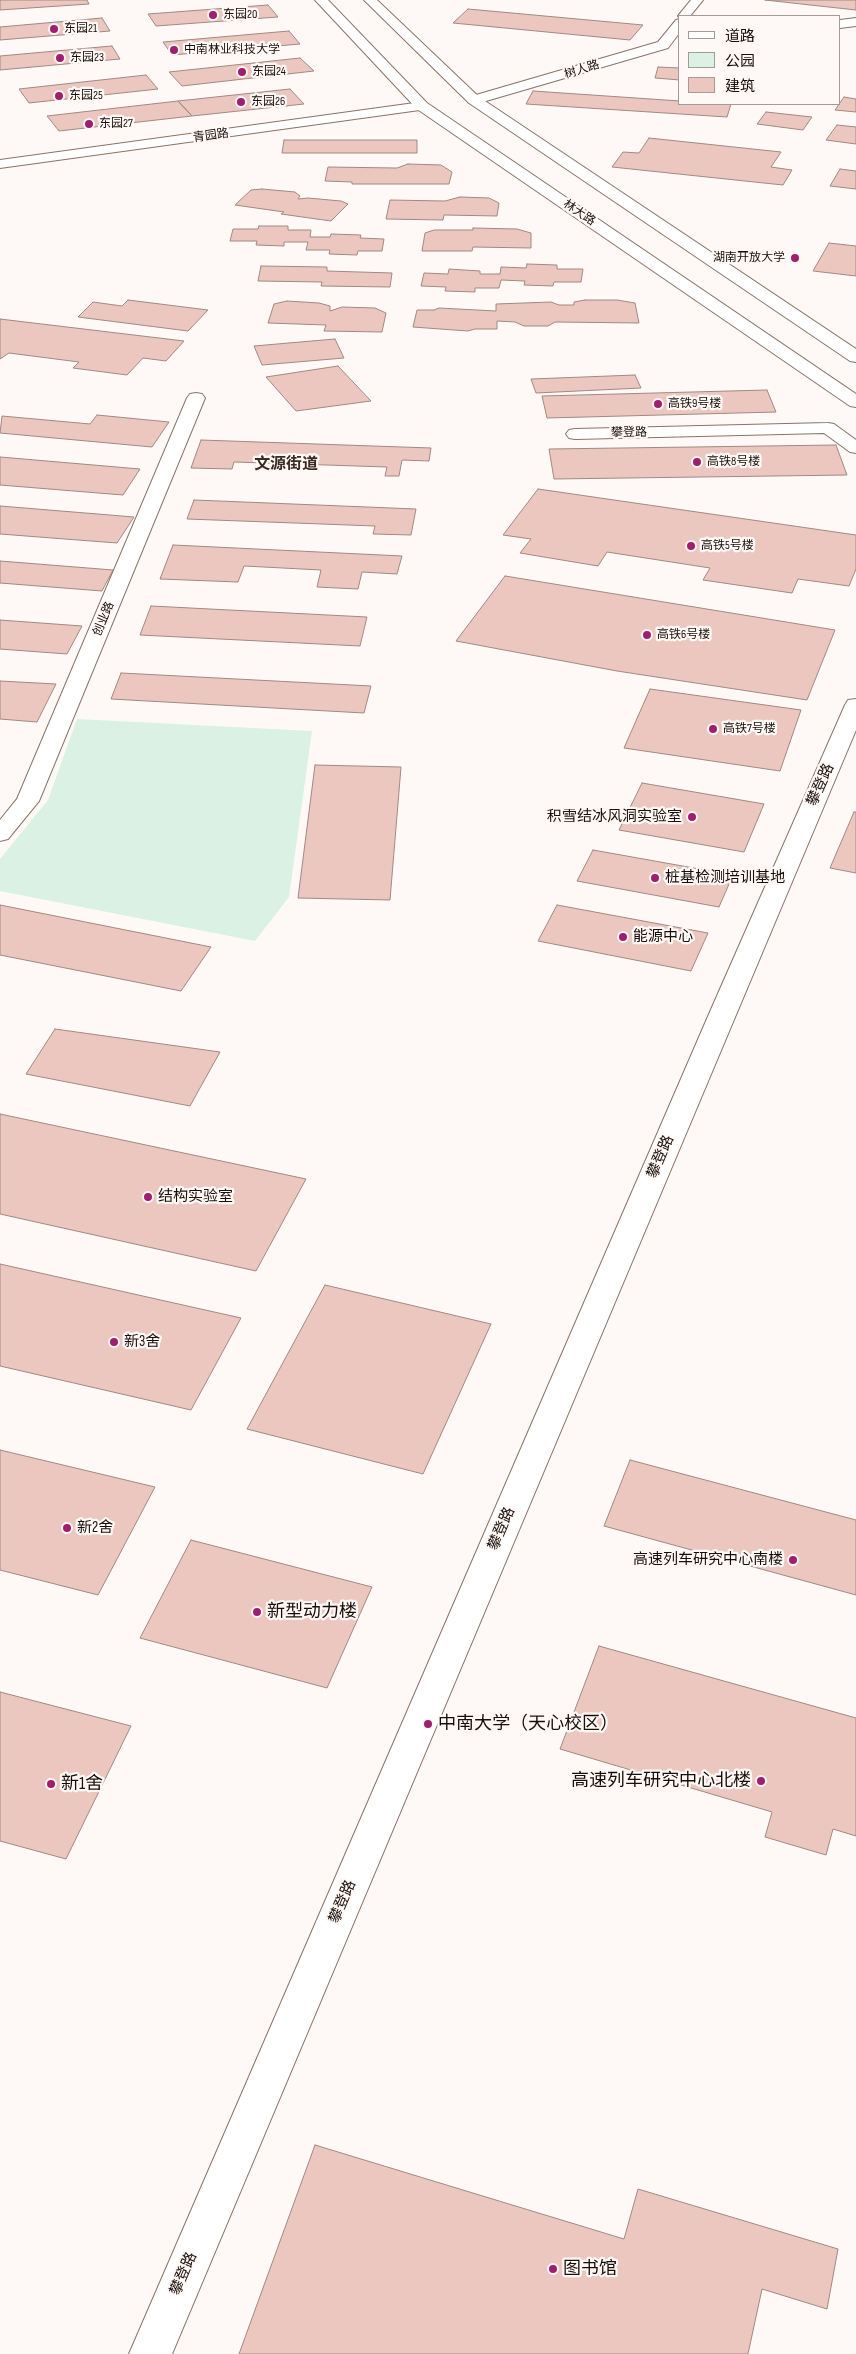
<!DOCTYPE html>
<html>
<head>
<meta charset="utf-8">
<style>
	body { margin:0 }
	#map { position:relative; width:856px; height:2354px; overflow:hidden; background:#fef9f7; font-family:"Sofia Sans Condensed","Noto Sans SC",sans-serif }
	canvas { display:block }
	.legend { position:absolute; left:678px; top:15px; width:162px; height:90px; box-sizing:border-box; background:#fef9f7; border:1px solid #a29b99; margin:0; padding:6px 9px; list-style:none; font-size:15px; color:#180f0b }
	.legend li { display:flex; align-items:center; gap:10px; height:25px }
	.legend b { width:25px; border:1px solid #a29b99 }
</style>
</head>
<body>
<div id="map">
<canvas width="856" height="2354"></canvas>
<ul class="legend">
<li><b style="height:6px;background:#fff"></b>道路</li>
<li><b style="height:14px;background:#dbf1e4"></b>公园</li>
<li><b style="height:14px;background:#ecc7bf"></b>建筑</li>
</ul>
</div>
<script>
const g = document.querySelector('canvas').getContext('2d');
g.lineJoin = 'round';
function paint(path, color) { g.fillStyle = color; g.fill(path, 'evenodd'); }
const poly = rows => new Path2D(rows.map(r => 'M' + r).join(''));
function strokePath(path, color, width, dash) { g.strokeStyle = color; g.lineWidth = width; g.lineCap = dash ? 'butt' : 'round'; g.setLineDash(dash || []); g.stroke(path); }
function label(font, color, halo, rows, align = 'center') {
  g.font = font + ' "Sofia Sans Condensed","Noto Sans SC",sans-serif'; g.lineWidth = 4.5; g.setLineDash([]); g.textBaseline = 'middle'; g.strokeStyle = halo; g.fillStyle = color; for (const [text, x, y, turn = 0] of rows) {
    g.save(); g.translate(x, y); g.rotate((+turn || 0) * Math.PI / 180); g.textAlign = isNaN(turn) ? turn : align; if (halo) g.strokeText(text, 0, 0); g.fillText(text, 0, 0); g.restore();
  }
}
paint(poly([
	[77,719,312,731,289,897,255,941,0,891,0,859,48,800]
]), '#dbf1e4');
const building = poly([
	[0,0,87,0,89,4,0,10,0,0],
	[765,0,856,0,856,10,765,0],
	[268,5,278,17,156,26,148,14,268,5],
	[468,9,643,25,630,40,453,23,468,9],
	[102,18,110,31,0,40,0,27,102,18],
	[289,31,300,44,172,55,163,42,289,31],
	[112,46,120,59,0,70,0,56,112,46],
	[300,58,314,71,182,86,169,72,300,58],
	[658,67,680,68,680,80,655,78,658,67],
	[146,75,158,89,29,103,19,89,146,75],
	[290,89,304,104,192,116,178,101,290,89],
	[533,91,680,101,680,104,731,104,727,117,526,104,533,91],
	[844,97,856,99,856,112,835,110,844,97],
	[178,101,192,116,59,131,47,116,178,101],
	[766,112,812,117,803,130,757,124,766,112],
	[837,125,856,127,856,144,826,140,837,125],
	[649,138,781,152,771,167,792,170,783,185,612,167,623,152,639,153,649,138],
	[284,140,417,140,417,153,282,153,284,140],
	[408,164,441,165,452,172,449,184,352,184,352,182,325,181,328,167,397,168,408,164],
	[840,169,856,171,856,189,830,186,840,169],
	[262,189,295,192,300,196,298,199,308,198,341,201,348,204,331,221,281,214,284,212,235,205,251,190,262,189],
	[460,197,489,198,499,203,497,216,444,215,443,220,386,219,390,200,445,201,460,197],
	[259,226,288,226,288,230,311,230,310,237,330,237,331,234,361,235,360,238,384,239,382,251,358,251,357,255,329,254,330,250,306,250,308,242,284,242,284,246,256,245,257,241,230,241,233,229,258,229,259,226],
	[473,228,517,229,531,233,531,248,473,247,472,251,422,251,425,233,434,230,473,230,473,228],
	[829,243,856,246,856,276,813,271,829,243],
	[527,264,557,265,557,269,583,269,581,282,554,282,553,286,524,285,525,281,501,280,499,288,475,288,475,292,445,291,446,287,421,286,424,273,448,274,449,269,480,271,480,274,500,274,501,267,526,268,527,264],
	[261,266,327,267,327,271,392,273,390,287,321,286,322,282,258,281,261,266],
	[128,300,208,310,188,331,78,317,93,302,122,306,128,300],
	[585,300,617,300,635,303,639,323,555,322,548,326,524,326,515,322,497,321,497,329,475,329,468,331,413,327,417,310,434,310,439,308,496,311,496,304,551,302,559,305,574,305,574,302,585,300],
	[287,301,319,303,330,306,330,311,342,307,375,308,386,313,382,332,324,331,326,325,268,323,274,304,287,301],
	[0,319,184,341,166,361,143,358,127,375,73,368,79,362,9,353,0,359,0,319],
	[335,339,344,358,262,365,254,346,335,339],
	[338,366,371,401,296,411,266,377,338,366],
	[635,375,641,388,536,393,531,379,635,375],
	[767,390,776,412,547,418,542,396,767,390],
	[97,415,169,422,152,447,0,433,2,416,90,424,97,415],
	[201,440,431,448,429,461,402,460,399,476,385,476,387,467,234,462,232,469,191,468,201,440],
	[836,445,847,475,554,479,549,449,836,445],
	[0,457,140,469,123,495,0,485,0,457],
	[538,489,856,535,856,569,849,586,798,579,792,593,703,580,710,568,607,552,598,566,520,553,531,539,503,535,538,489],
	[194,500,416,509,411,535,373,534,375,526,187,519,194,500],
	[0,506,134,517,117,543,0,534,0,506],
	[173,545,402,556,397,574,362,572,358,589,317,587,321,570,244,566,238,582,160,579,173,545],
	[0,561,113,570,102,591,0,583,0,561],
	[505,576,835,630,807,700,617,671,456,641,505,576],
	[151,606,367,617,360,646,140,635,151,606],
	[0,620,82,626,67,654,0,649,0,620],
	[121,673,371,686,364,713,111,699,121,673],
	[0,681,56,684,37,722,0,719,0,681],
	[650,689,801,710,780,771,624,748,650,689],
	[315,765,401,767,390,900,298,898,315,765],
	[642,783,764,804,744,852,619,830,642,783],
	[854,812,856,812,856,873,830,868,854,812],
	[593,850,733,875,719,907,577,881,593,850],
	[0,905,211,947,181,991,0,955,0,905],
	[557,905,708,933,691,971,538,941,557,905],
	[55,1029,220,1052,190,1106,26,1074,55,1029],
	[0,1114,306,1179,256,1271,0,1214,0,1114],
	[0,1264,241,1318,191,1410,0,1366,0,1264],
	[325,1285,491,1324,423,1474,247,1429,325,1285],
	[0,1450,155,1487,98,1595,0,1570,0,1450],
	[630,1460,856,1520,856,1595,604,1526,630,1460],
	[191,1540,372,1587,327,1688,140,1638,191,1540],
	[599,1646,856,1718,856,1836,833,1829,826,1855,765,1837,772,1812,560,1749,599,1646],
	[0,1692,131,1726,66,1859,0,1841,0,1692],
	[315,2145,624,2239,638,2189,838,2249,827,2309,762,2289,748,2354,239,2354,315,2145]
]);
paint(building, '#ecc7bf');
strokePath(building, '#a28882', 1);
const minor = poly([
	[691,0,703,0,690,16,680,16,680,19,678,16,691,0],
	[856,18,856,26,840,28,840,20,856,18],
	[680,19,680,32,668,48,479,103,469,103,467,100,469,97,658,42,676,20,680,19],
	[422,102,429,106,427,109,0,168,0,160,422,102],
	[196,393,202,394,205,398,39,801,8,839,0,841,0,820,17,799,187,398,190,394,196,393],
	[828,423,834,424,856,440,856,453,850,452,824,433,575,439,569,438,566,434,569,430,575,429,828,423],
	[856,699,856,730,172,2354,129,2354,709,1014,845,705,848,700,856,699]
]);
const major = poly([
	[315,0,328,0,427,103,856,394,856,407,850,406,417,109,315,0],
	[364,0,377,0,479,97,856,349,856,362,850,361,469,103,364,0]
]);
strokePath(minor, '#8a7368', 2);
strokePath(major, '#8a7368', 2);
paint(minor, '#fff');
paint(major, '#fff');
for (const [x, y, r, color] of [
	[213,15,5,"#a11d6d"],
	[54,29,5,"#a11d6d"],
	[174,50,5,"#a11d6d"],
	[60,58,5,"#a11d6d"],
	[242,72,5,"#a11d6d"],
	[59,96,5,"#a11d6d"],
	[241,102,5,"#a11d6d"],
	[89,124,5,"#a11d6d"],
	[795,258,5,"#a11d6d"],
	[658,404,5,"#a11d6d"],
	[697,462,5,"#a11d6d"],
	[691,546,5,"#a11d6d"],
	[647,635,5,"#a11d6d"],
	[713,729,5,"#a11d6d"],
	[692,817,5,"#a11d6d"],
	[655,878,5,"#a11d6d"],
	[623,937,5,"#a11d6d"],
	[148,1197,5,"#a11d6d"],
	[114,1342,5,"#a11d6d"],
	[67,1528,5,"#a11d6d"],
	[793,1560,5,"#a11d6d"],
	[257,1612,5,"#a11d6d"],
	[428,1724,5,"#a11d6d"],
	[761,1781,5,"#a11d6d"],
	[51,1784,5,"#a11d6d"],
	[553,2269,5,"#a11d6d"]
]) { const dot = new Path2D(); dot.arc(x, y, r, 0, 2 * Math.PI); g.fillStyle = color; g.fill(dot); strokePath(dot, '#fef9f7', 2); }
label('12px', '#180f0b', '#fef9f7', [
	["东园20",223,15],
	["东园21",64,29],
	["中南林业科技大学",184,50],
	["东园23",70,58],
	["东园24",252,72],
	["东园25",69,96],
	["东园26",251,102],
	["东园27",99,124],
	["湖南开放大学",785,258,"right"],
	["高铁9号楼",668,404],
	["高铁8号楼",707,462],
	["高铁5号楼",701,546],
	["高铁6号楼",657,635],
	["高铁7号楼",723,729]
], 'left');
label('12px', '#180f0b', '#fef9f7', [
	["树人路",582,70,-17],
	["青园路",211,136,-8],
	["林大路",579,213,34],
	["攀登路",629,433,-1],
	["创业路",104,619,-67]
]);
label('15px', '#180f0b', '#fef9f7', [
	["攀登路",821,785,-66],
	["攀登路",661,1157,-67],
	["攀登路",502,1529,-67],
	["攀登路",343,1902,-67],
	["攀登路",184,2274,-67]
]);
label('15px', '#180f0b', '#fef9f7', [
	["积雪结冰风洞实验室",682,817,"right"],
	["桩基检测培训基地",665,878],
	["能源中心",633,937],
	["结构实验室",158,1197],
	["新3舍",124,1342],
	["新2舍",77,1528],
	["高速列车研究中心南楼",783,1560,"right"]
], 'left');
label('bold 16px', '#3c2920', '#fef9f7', [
	["文源街道",286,465]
]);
label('18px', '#180f0b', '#fef9f7', [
	["新型动力楼",267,1612],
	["中南大学（天心校区）",438,1724],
	["高速列车研究中心北楼",751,1781,"right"],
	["新1舍",61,1784],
	["图书馆",563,2269]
], 'left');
</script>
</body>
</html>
